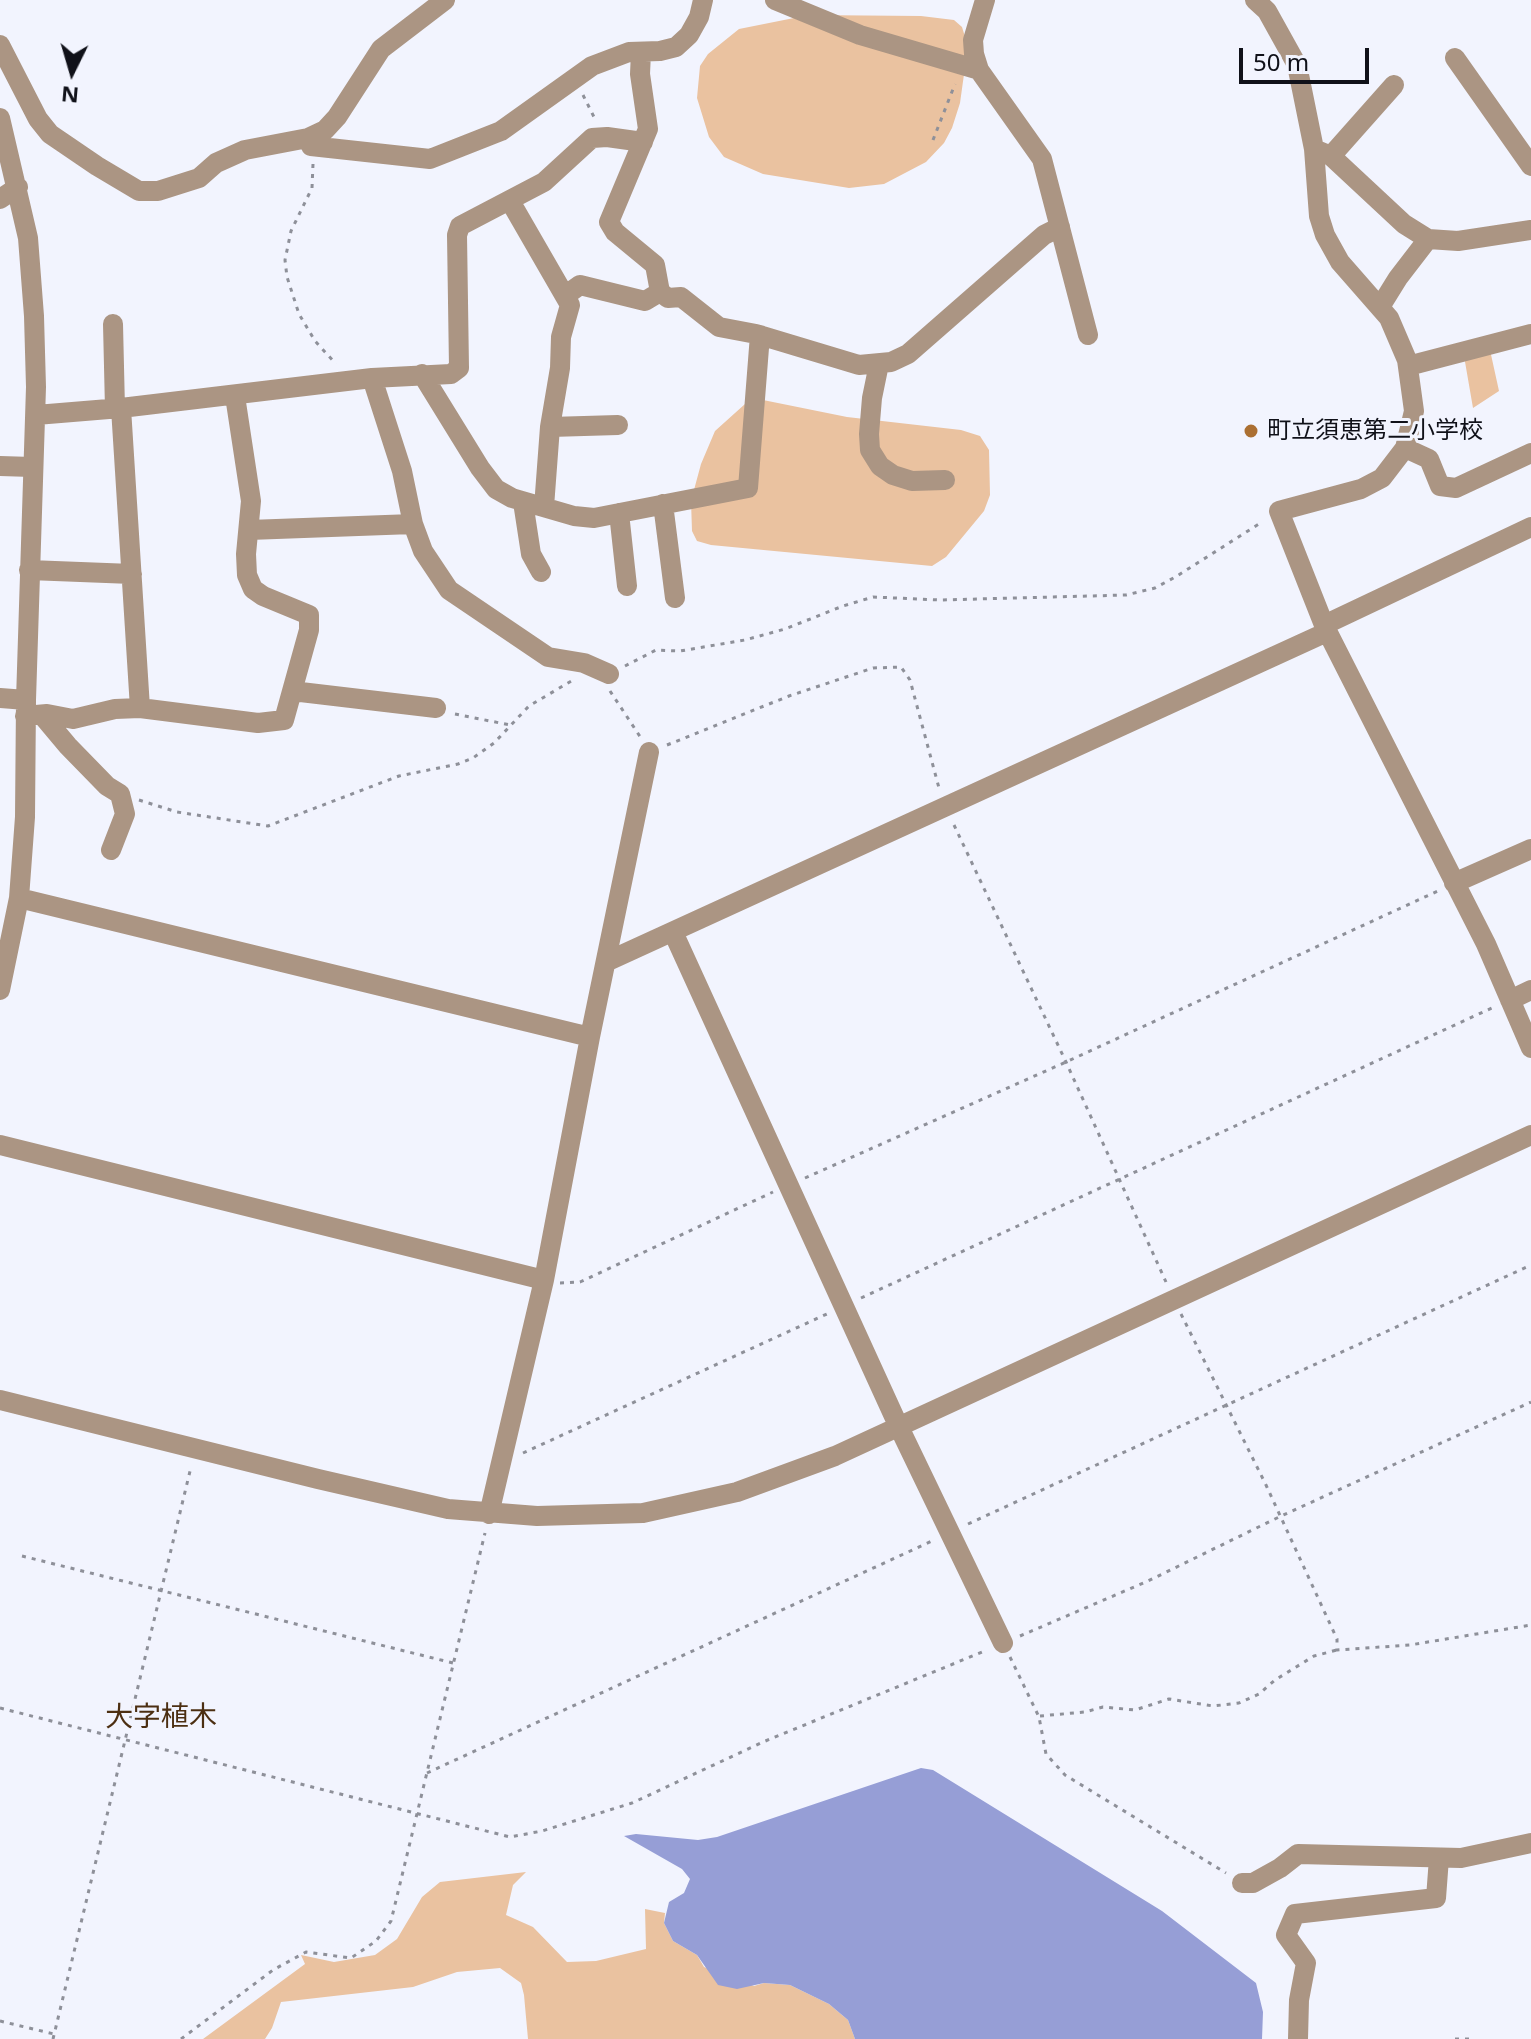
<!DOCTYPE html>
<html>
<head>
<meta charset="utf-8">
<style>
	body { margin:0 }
	#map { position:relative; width:1531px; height:2039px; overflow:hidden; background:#f2f4fe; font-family:"Noto Sans",sans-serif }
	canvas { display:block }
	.north { position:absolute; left:32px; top:32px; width:80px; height:80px; -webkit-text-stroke:6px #f2f4fe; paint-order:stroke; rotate:185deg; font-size:22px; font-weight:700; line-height:32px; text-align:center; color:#101119 }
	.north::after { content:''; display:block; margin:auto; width:28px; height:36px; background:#101119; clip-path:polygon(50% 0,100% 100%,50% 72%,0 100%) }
	.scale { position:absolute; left:1239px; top:48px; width:130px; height:36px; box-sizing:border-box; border:4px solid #101119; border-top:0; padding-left:10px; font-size:24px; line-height:28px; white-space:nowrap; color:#101119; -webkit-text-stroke:6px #f2f4fe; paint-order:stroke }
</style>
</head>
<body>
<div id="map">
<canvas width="1531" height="2039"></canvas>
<div class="north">N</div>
<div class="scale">50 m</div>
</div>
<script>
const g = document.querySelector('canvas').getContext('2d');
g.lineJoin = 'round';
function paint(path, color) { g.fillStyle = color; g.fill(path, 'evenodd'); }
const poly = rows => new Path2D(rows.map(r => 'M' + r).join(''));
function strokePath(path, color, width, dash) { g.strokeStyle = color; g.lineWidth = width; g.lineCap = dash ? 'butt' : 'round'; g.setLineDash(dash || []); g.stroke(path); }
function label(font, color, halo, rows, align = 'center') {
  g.font = font + ' "Noto Sans","Noto Sans JP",sans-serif'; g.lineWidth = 6; g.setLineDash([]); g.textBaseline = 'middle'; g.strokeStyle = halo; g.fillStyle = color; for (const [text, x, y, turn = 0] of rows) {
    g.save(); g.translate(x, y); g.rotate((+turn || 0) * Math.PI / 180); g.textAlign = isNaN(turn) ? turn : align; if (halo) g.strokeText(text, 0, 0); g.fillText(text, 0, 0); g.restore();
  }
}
paint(poly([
	[809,15,921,16,954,20,962,27,966,40,966,60,960,103,952,128,944,143,926,162,884,184,849,188,763,174,724,157,709,137,697,98,700,66,708,54,739,29],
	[1490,350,1499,391,1473,408,1464,356],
	[763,400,847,417,961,430,980,436,989,450,990,495,984,511,946,557,932,566,711,545,697,541,692,531,691,501,701,464,715,431,745,404],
	[526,1872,513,1885,506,1915,533,1927,567,1962,596,1961,646,1949,645,1909,665,1913,664,1923,673,1941,697,1955,704,1967,754,1986,764,1983,790,1985,829,2004,848,2020,855,2039,528,2039,524,1995,521,1983,500,1968,457,1972,413,1987,281,2002,272,2028,265,2039,203,2039,305,1964,301,1955,334,1962,375,1955,397,1939,422,1897,440,1882]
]), '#eac2a0');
paint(poly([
	[921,1768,933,1770,1162,1911,1256,1983,1263,2012,1262,2039,855,2039,848,2020,829,2004,790,1985,764,1983,737,1989,718,1985,697,1955,673,1941,664,1923,669,1902,684,1893,690,1879,682,1869,624,1836,636,1834,698,1840,717,1837]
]), '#969ed6');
strokePath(poly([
	[583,95,596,121],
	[933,140,955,84],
	[313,164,312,188,291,231,285,260,287,277,299,314,315,341,336,364],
	[625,666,656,650,680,651,745,640,785,629,843,606,873,597,941,600,1126,595,1155,588,1177,576,1262,522],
	[610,691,641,738],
	[455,714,510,725],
	[667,745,789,696,873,668,901,667,910,680,939,788],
	[139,800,177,812,268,826,399,776,458,764,473,758,494,743,529,706,573,680],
	[954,825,1066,1062,1166,1282],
	[805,1178,1066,1062,1440,890],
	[560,1283,580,1282,773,1192],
	[861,1298,1494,1007],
	[1181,1314,1266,1485,1337,1639,1337,1650,1410,1645,1531,1625],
	[523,1453,829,1313],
	[968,1524,1531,1265],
	[22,1556,453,1663],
	[1020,1636,1148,1581,1279,1517,1531,1402],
	[1010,1657,1039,1717,1046,1754,1065,1775,1226,1873],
	[0,1708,510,1837,542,1831,632,1803,763,1742,987,1650],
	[1040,1716,1085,1712,1103,1707,1135,1710,1169,1699,1213,1706,1239,1703,1259,1694,1275,1680,1314,1656,1337,1650],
	[427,1773,932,1541],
	[0,2021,54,2034],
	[53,2039,191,1467],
	[181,2039,273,1970,306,1952,351,1958,376,1941,391,1921,485,1533],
	[1455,2039,1469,2039]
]), '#8e9099', 3, [4, 6]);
strokePath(poly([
	[775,0,860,35,979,70],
	[985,0,973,40,974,54,979,70,1042,159,1088,335],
	[1255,0,1267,11,1297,65,1314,149,1319,216,1325,235,1340,262,1389,318,1407,360,1414,411,1405,448,1382,478,1361,489,1279,511,1324,625,1486,944,1531,1048],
	[0,45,38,119,50,134,97,166,139,191,158,191,199,178,216,163,245,150,308,138,325,130,337,117,381,49,445,0],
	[641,52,640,74,648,129,609,222,615,232,655,265,660,292,668,298,681,297,719,327,756,334,859,365,891,362,908,354,1044,235,1060,227],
	[1455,58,1531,166],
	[0,118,28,238,34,316,36,387,26,700,25,817,19,898,0,990],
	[308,138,311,146,430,159,501,131,592,66,629,52,660,51,676,47,689,35,699,17,703,0],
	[1314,149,1331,156,1404,224,1428,239,1458,241,1531,230],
	[1331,156,1394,85],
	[0,199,18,187],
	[510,201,570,305,561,337,560,368,550,427,544,507],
	[566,295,580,285,645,301,660,292],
	[1380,307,1398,278,1428,239],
	[113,324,115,409],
	[879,364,872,398,869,434,870,450,880,466,893,475,912,481,945,480],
	[1408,366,1531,334],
	[422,374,480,468,496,489,512,498,574,516,594,518,748,488,760,335],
	[372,378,451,374,459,368,457,235,460,226,544,182,592,138,607,137,643,142],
	[36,415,121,408],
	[550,427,618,425],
	[1405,448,1429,459,1440,486,1456,488,1531,453],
	[0,466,32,467],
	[523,502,531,554,541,572],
	[663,504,675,598],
	[619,513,627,586],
	[249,530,413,524],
	[29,570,132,574],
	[1324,625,1531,527],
	[292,691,436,708],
	[0,698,26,700],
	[140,708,258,723,284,720,309,630,309,615,263,596,253,589,247,575,246,554,251,501,235,396],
	[42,715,68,746,107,786,120,794,125,814,111,850],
	[25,716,47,714,73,719,115,709,140,708,121,408,372,378,402,471,413,524,423,551,449,590,548,657,584,663,609,674],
	[1454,883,1531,849],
	[19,898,590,1037],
	[673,932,898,1425,1003,1643],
	[606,962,1327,632],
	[1510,1000,1531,990],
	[0,1145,544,1280],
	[0,1400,318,1479,448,1509,537,1516,643,1513,737,1492,835,1456,1531,1135],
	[489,1514,544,1280,590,1037,649,752],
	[1242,1883,1253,1883,1280,1868,1298,1854,1461,1858,1531,1843],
	[1298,2039,1299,2000,1306,1963,1286,1935,1295,1914,1436,1898,1439,1858]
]), '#ab9583', 20);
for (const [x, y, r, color] of [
	[1251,431,8,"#ab6f32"]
]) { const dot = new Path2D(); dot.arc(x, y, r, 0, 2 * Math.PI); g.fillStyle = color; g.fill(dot); strokePath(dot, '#f2f4fe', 3); }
label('24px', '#101119', '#f2f4fe', [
	["町立須恵第二小学校",1267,431]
], 'left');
label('28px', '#4c2f12', '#f2f4fe', [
	["大字植木",161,1718]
]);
</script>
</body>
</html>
